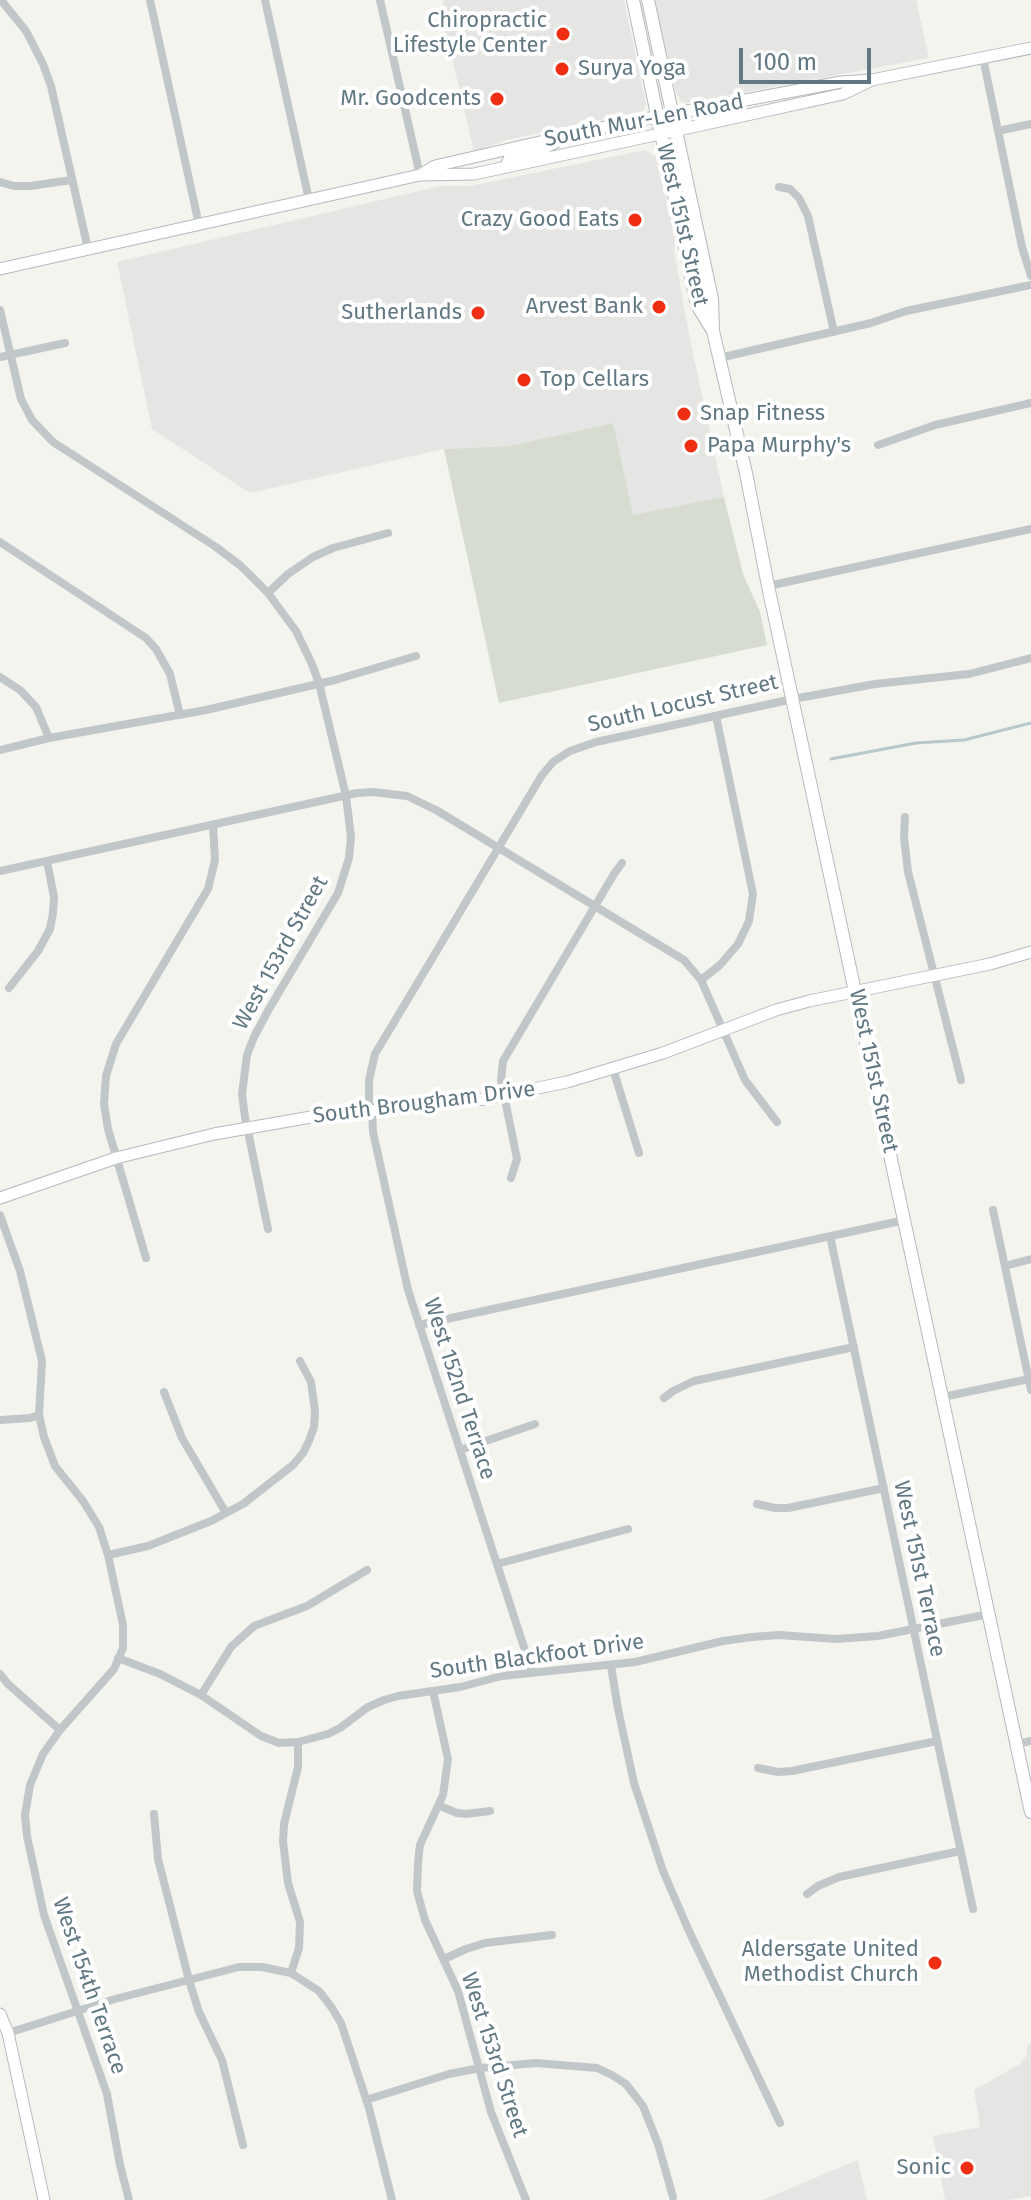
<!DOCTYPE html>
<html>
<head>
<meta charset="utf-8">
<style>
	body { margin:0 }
	#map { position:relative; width:1031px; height:2200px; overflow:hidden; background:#f4f4ef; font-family:"Fira Sans",sans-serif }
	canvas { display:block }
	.scale { position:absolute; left:739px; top:48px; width:132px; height:36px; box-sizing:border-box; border:4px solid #617883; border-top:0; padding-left:10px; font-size:24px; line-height:28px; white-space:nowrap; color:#617883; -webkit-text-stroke:6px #fff; paint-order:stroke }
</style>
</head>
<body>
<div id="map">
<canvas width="1031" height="2200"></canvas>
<div class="scale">100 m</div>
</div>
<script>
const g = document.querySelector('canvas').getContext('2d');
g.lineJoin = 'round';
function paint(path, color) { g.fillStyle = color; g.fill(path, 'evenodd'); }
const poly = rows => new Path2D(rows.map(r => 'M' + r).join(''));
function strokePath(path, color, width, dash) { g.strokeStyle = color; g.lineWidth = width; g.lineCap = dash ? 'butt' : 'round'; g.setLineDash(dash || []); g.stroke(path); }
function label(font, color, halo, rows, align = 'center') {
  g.font = font + ' "Fira Sans",sans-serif'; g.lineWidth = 8; g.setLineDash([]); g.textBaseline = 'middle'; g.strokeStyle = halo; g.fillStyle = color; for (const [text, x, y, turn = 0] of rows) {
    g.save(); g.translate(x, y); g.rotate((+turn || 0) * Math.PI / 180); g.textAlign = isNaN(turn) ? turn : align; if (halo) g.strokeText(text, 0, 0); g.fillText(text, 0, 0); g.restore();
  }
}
paint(poly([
	[443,0,624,0,646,104,643,111,507,140,474,152,445,27],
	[654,0,916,0,929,58,687,103,681,101,676,93],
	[645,150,656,156,675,236,674,252,690,339,724,497,633,516,612,423,509,446,444,449,250,493,152,429,117,262,440,186,470,186],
	[1031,2043,1031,2196,1009,2200,945,2200,933,2136,980,2127,974,2090,1020,2064,1026,2056,1028,2044],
	[858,2160,867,2200,762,2200]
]), '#e5e5e3');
paint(poly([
	[613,423,633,515,724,497,743,574,760,612,767,645,499,703,444,449,509,446]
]), '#d6dcd0');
strokePath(poly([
	[831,759,916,743,964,740,1031,723]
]), '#b7c8ca', 3);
const secondary = poly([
	[506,166,510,157,541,150,556,142],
	[422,174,435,166,618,124,841,82,872,80,1031,48],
	[0,269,420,175,474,174,692,127,843,94,872,80],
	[0,1198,116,1158,214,1134,311,1117,485,1099,567,1082,663,1053,776,1010,809,1001,990,964,1031,952],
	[0,2014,8,2033,44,2200]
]);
const primary = poly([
	[633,0,697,305,711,328],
	[648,0,712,299,713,331,746,473,768,586,1031,1812]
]);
strokePath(secondary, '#b3babd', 13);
strokePath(primary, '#b4b9bc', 14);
strokePath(poly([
	[1,0,26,31,43,64,51,86,88,249],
	[150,0,199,225],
	[265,0,309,200],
	[380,0,420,175],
	[983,58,1022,247,1031,276],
	[998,131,1031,124],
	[0,182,14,186,30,186,72,180],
	[779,187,790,189,799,198,808,216,834,332],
	[0,310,21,399,32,420,53,442,216,547,241,566,268,593,296,631,311,662,319,683,346,796,351,837,349,858,338,893,269,1009,254,1037,247,1055,242,1094,245,1117,268,1229],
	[0,357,65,343],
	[719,358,871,323,906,311,1031,285],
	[878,445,935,425,1031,403],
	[0,542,146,638,156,649,170,674,180,715],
	[768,586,1031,529],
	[268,593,288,574,313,557,333,548,388,533],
	[0,677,20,690,36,707,49,738],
	[0,750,49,738,206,710,335,680,416,656],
	[905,817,904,837,908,872,961,1080],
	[0,871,357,793,373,792,407,796,436,810,684,960,701,980,745,1080,777,1122],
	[701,980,720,965,738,944,749,921,753,894,716,716],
	[9,988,38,951,50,929,53,913,54,897,47,861],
	[613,1069,639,1153],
	[511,1178,517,1159,501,1080,503,1061,614,874,622,863],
	[993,1210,1031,1390],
	[0,1215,20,1271,42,1361,39,1415,44,1437,55,1466,83,1501,99,1527,108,1555,123,1625,123,1648,114,1669,60,1730,43,1754,30,1785,25,1815,27,1836,44,1915,107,2094,120,2165,129,2200],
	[830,1236,973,1909],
	[146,1258,108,1129,104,1104,106,1076,116,1044,208,889,215,860,213,825],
	[1005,1266,1031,1259],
	[419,1325,905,1220],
	[164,1392,182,1438,226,1513],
	[943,1397,1029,1379],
	[664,1398,673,1391,694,1381,854,1347],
	[0,1420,30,1418,39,1415],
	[460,1450,535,1424],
	[757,1504,775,1508,788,1508,884,1488],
	[108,1555,148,1546,211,1521,243,1504,293,1465,303,1453,309,1441,314,1427,315,1411,311,1382,300,1361],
	[497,1564,628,1529],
	[118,1658,160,1674,201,1695,261,1736,279,1743,298,1742,328,1734,340,1728,368,1707,384,1700,398,1696,460,1687,502,1676,635,1662,723,1641,752,1637,779,1635,836,1639,878,1636,989,1614],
	[611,1666,618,1709,634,1783,663,1871,689,1931,780,2123],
	[532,1672,408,1290,373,1132,372,1111,369,1103,369,1080,375,1054,542,775,553,762,570,751,596,742,793,699,875,684,969,674,1031,658],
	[0,1674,8,1684,60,1730],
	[433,1691,448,1759,443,1795,420,1845,418,1862,417,1891,425,1920,458,1991,491,2112,526,2200],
	[201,1695,231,1647,254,1626,307,1606,367,1570],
	[1017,1744,1031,1741],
	[758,1768,778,1772,792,1771,937,1741],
	[440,1806,457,1813,466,1814,490,1811],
	[154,1814,158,1859,189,1980,199,2012,222,2060,243,2145],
	[807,1894,818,1886,839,1877,960,1851],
	[444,1959,466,1949,485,1943,552,1935],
	[291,1973,299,1948,300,1922,288,1883,283,1841,284,1824,298,1767,298,1742],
	[8,2033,115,1999,239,1967,262,1967,291,1973,319,1991,332,2008,341,2023,369,2108,392,2200],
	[366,2100,449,2074,480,2068,536,2063,597,2068,612,2075,626,2084,643,2106,658,2144,673,2197]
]), '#c1c6c8', 8);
strokePath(secondary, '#fff', 11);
strokePath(primary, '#fff', 12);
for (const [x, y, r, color] of [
	[563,34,8,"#f02e14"],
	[562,69,8,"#f02e14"],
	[497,99,8,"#f02e14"],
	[635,220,8,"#f02e14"],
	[659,307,8,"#f02e14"],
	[478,313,8,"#f02e14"],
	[524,380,8,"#f02e14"],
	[684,414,8,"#f02e14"],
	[691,446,8,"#f02e14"],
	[935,1963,8,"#f02e14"],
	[967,2168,8,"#f02e14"]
]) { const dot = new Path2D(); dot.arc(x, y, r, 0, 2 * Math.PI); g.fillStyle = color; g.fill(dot); strokePath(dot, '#fff', 3); }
label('22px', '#617883', '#fff', [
	["Chiropractic",547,21],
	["Lifestyle Center",547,46],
	["Surya Yoga",578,69,"left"],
	["Mr. Goodcents",481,99],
	["Crazy Good Eats",619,220],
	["Arvest Bank",643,307],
	["Sutherlands",462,313],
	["Top Cellars",540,380,"left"],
	["Snap Fitness",700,414,"left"],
	["Papa Murphy's",707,446,"left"],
	["Aldersgate United",919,1950],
	["Methodist Church",919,1975],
	["Sonic",951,2168]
], 'right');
label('22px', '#617883', '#fff', [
	["South Mur-Len Road",644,121,-11],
	["West 151st Street",682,225,77],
	["South Locust Street",683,704,-13],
	["West 153rd Street",281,953,-61],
	["West 151st Street",873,1071,78],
	["South Brougham Drive",424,1103,-7],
	["West 152nd Terrace",459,1389,72],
	["West 151st Terrace",919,1569,78],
	["South Blackfoot Drive",537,1657,-8],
	["West 154th Terrace",89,1986,71],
	["West 153rd Street",494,2055,72]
]);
</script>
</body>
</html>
